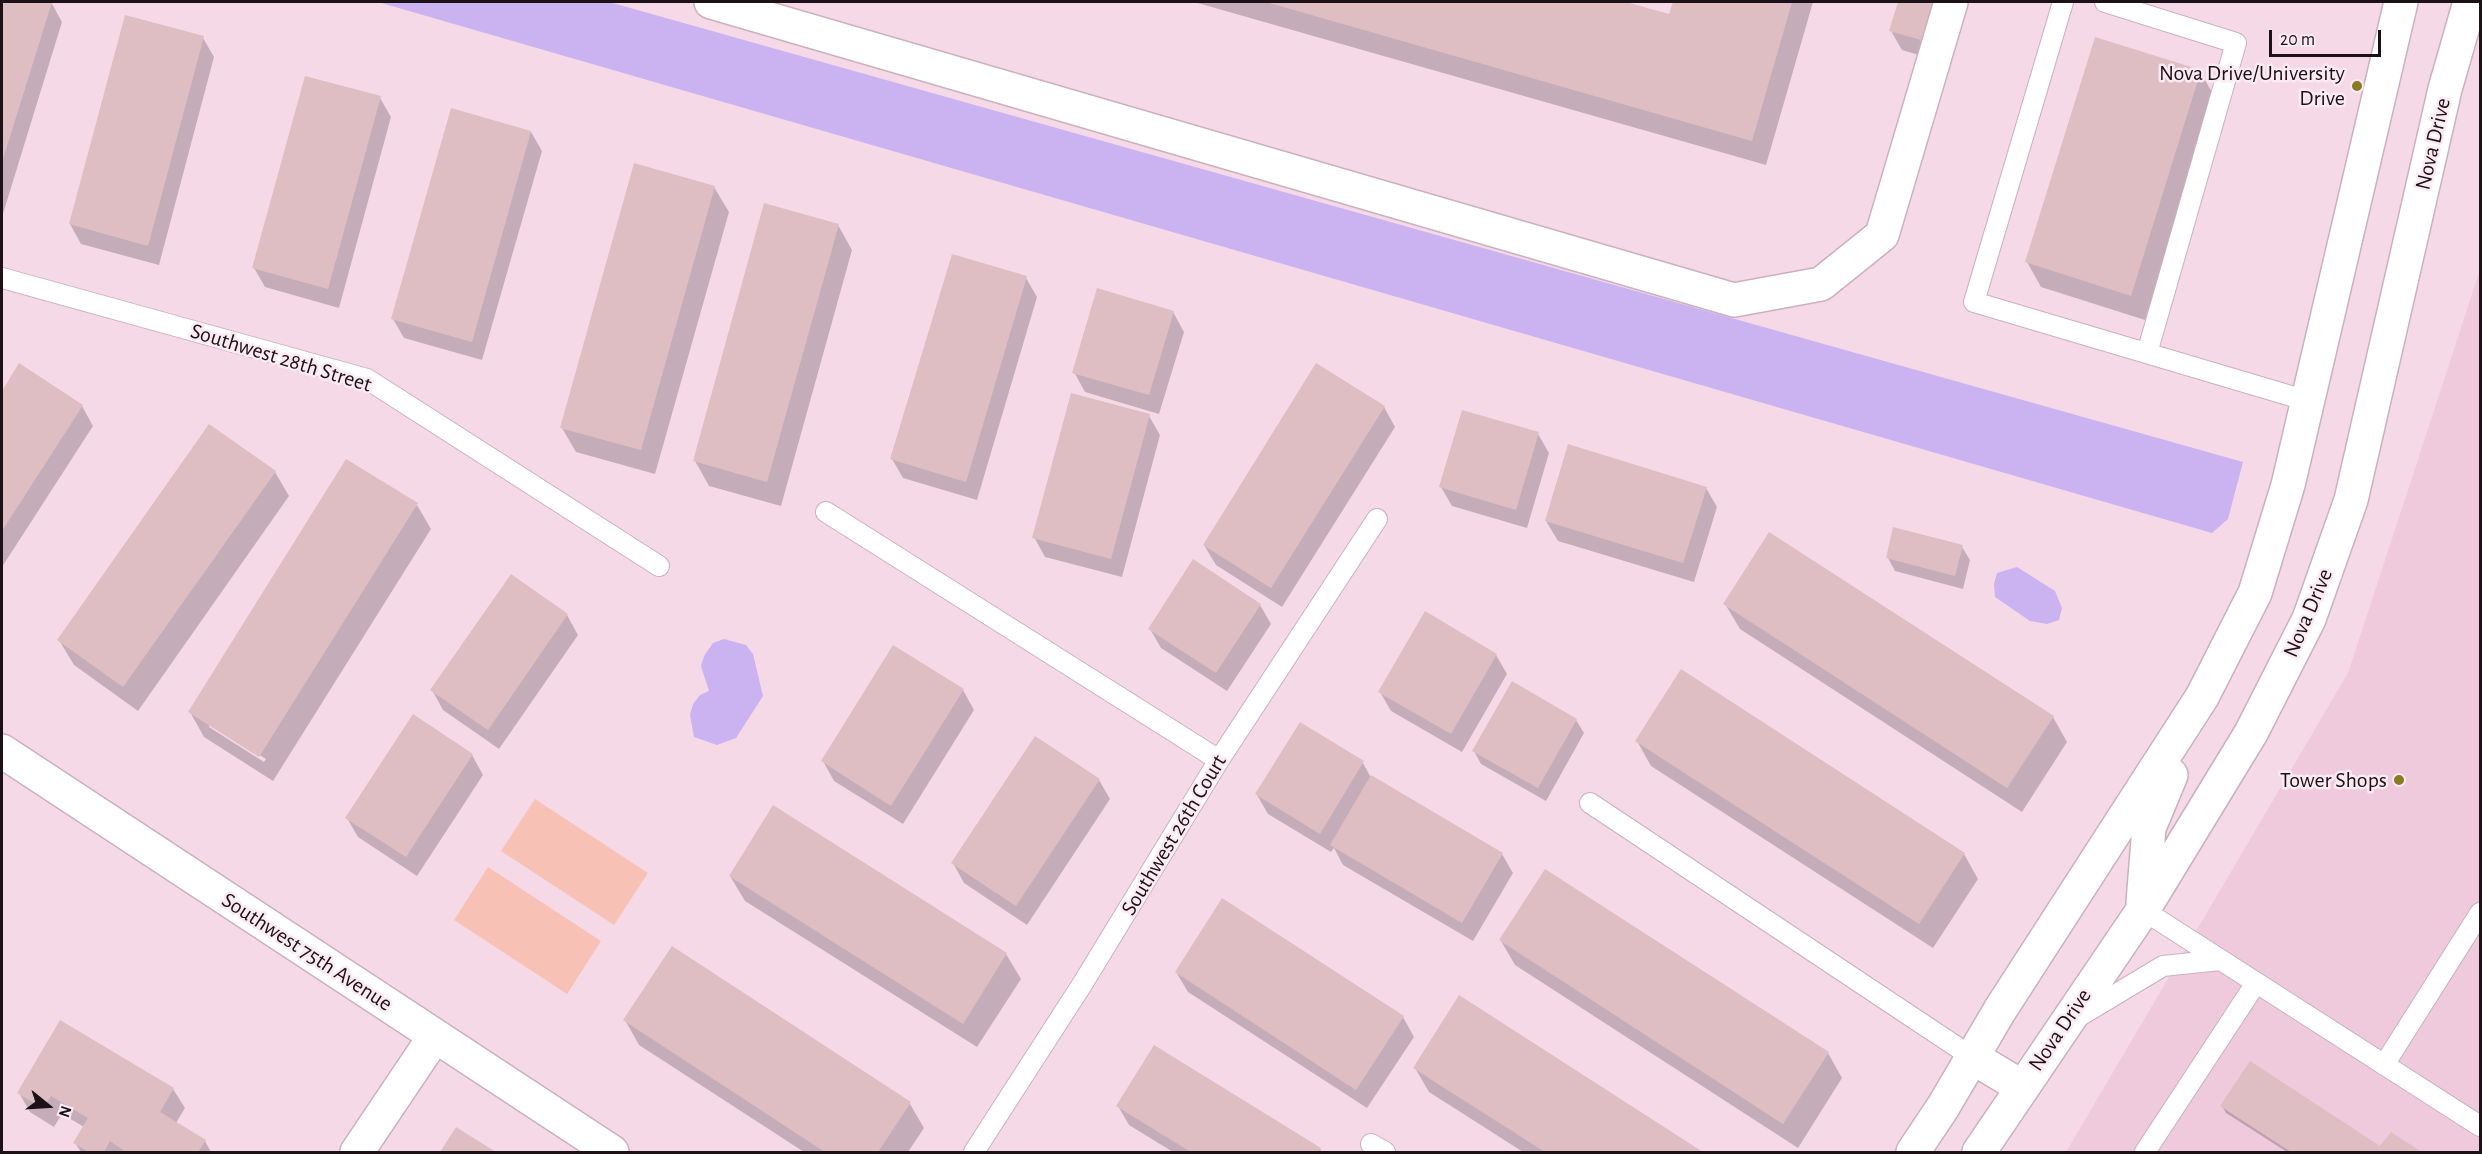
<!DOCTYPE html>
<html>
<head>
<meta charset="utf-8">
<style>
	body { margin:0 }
	#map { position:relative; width:2482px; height:1154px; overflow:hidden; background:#f6d9e7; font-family:"Alegreya Sans",sans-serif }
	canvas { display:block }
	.frame { position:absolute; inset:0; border:3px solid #1b1116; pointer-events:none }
	.north { position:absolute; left:18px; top:1076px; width:60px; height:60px; -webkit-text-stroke:4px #fbeaf2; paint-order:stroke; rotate:108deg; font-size:16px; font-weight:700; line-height:24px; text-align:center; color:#1b1116 }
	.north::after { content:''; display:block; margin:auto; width:21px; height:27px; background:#1b1116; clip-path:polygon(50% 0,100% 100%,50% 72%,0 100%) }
	.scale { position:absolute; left:2269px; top:30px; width:112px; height:27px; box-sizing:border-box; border:3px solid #1b1116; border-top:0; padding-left:8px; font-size:18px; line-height:21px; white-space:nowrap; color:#1b1116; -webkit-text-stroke:4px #fbeaf2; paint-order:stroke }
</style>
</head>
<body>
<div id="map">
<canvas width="2482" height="1154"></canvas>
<div class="frame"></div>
<div class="north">N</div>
<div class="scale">20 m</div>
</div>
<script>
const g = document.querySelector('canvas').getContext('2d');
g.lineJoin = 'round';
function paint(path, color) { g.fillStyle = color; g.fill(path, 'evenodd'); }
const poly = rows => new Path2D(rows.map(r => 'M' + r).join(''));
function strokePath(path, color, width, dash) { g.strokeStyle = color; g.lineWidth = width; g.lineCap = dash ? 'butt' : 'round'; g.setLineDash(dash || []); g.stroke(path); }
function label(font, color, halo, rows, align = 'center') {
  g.font = font + ' "Alegreya Sans",sans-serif'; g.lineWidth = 5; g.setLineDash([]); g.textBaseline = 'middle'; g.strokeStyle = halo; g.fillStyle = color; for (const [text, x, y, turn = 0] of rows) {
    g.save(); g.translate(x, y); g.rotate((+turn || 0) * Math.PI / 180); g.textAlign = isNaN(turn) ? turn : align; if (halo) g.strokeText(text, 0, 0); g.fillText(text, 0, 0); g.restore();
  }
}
paint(poly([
	[2480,270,2480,1152,2066,1152,2348,673]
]), '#eecadc');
paint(poly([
	[535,799,648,873,614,925,501,851],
	[488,867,601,941,567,994,454,920]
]), '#f8c1b6');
paint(poly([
	[378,2,609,2,2243,462,2228,519,2212,533],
	[2017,567,2055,591,2062,608,2059,620,2047,624,2030,621,1995,597,1994,584,1997,573],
	[724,639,746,645,753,654,763,696,736,738,717,745,694,737,690,715,693,704,700,695,709,691,701,666,704,656,713,643]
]), '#cab3f0');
paint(poly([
	[2,2,51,2,62,22,2,217],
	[1194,2,1620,2,1670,16,1674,2,1813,2,1766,165],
	[1899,2,1953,2,1936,60,1902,50,1891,31],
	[203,38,214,57,159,265,81,244,70,224],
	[2200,71,2214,96,2145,320,2041,287,2027,262],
	[380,98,391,117,339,308,265,287,254,268],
	[531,132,542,151,482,360,404,338,393,319],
	[714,187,729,212,655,474,576,452,562,428],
	[838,225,852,250,781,506,709,486,695,461],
	[1026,278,1037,297,977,500,903,478,892,459],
	[1173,312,1184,332,1159,414,1085,392,1074,372],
	[20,365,82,406,93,426,2,567,2,394],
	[1384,407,1395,427,1282,607,1216,565,1204,545],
	[1149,416,1160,435,1122,577,1045,557,1034,537],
	[1538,434,1549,453,1527,528,1452,506,1441,487],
	[275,472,289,496,138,711,74,665,59,640],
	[1706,488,1717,507,1694,582,1558,541,1546,521],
	[417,505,431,529,273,781,204,737,190,712],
	[209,724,266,759,264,762,209,727],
	[1962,547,1970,560,1963,589,1895,571,1888,558],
	[511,576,567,615,578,635,499,749,443,710,432,690],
	[1725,604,2053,717,2067,742,2022,812,1740,629],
	[1260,605,1271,624,1227,691,1161,648,1150,629],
	[1496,655,1507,674,1462,752,1391,711,1380,692],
	[963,690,974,710,903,824,834,781,823,761],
	[413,717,472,755,483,775,417,876,358,837,347,818],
	[1576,720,1584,733,1546,801,1481,764,1474,751],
	[1637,741,1964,854,1978,879,1933,948,1651,766],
	[1363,763,1370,776,1502,854,1513,873,1473,941,1343,865,1334,848,1331,852,1268,814,1257,795],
	[1099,780,1110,799,1027,925,964,883,953,863],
	[730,876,1006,954,1021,979,977,1047,745,901],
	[1501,941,1828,1053,1842,1078,1798,1148,1515,965],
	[1176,972,1403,1017,1414,1037,1367,1108,1188,992],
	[1460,998,1700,1152,1523,1152,1429,1092,1415,1068],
	[625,1020,910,1104,924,1128,908,1152,804,1152,639,1045],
	[173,1089,185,1108,176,1123,205,1141,211,1152,81,1152,75,1143,84,1127,62,1114,54,1127,30,1112,19,1093],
	[1118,1106,1320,1149,1322,1152,1173,1152,1129,1125],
	[2222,1106,2379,1147,2392,1134,2419,1152,2287,1152,2226,1113],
	[457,1129,493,1152,441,1152]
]), '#0003');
paint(poly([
	[2,2,52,2,2,162],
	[1266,2,1626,2,1669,14,1673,2,1792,2,1752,141],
	[1898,2,1936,2,1925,41,1889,31],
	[125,15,204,36,148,246,69,224],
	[2095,37,2201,70,2131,296,2025,262],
	[305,76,381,96,328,289,252,268],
	[451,108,531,131,472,342,391,319],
	[634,163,715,186,641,450,560,428],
	[764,203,839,224,767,482,693,461],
	[952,254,1027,276,966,482,890,459],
	[1097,288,1174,311,1149,395,1072,373],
	[19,363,83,405,2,531,2,391],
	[1316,363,1385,406,1271,588,1203,545],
	[1071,393,1150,414,1111,559,1032,538],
	[1462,410,1539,432,1516,510,1439,487],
	[209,424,276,471,123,687,57,640],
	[1568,444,1707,487,1683,563,1545,521],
	[346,459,418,503,259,757,188,712],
	[1893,527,1963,545,1955,576,1886,558],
	[1769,532,2054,716,2007,788,1723,604],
	[1193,559,1261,604,1216,673,1148,629],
	[511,574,568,614,488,730,430,690],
	[1425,611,1497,654,1451,734,1378,692],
	[893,645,964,689,891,806,821,761],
	[1681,669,1965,853,1919,924,1635,741],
	[1512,681,1577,719,1538,788,1472,751],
	[413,714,473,754,406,857,345,818],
	[1300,722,1364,761,1320,834,1255,794],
	[1035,736,1100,779,1016,906,951,863],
	[1371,775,1503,853,1462,923,1330,845],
	[773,805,1007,953,963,1024,729,876],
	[1545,869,1829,1052,1783,1124,1499,940],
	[1222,898,1404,1016,1356,1090,1175,972],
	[672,946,911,1102,878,1152,825,1152,623,1020],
	[1459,995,1703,1152,1545,1152,1413,1068],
	[60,1020,174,1088,160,1112,206,1140,198,1152,126,1152,110,1141,104,1152,89,1152,73,1143,88,1118,51,1096,43,1108,17,1093],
	[1154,1045,1321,1148,1318,1152,1191,1152,1116,1106],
	[2250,1061,2380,1146,2391,1132,2422,1152,2291,1152,2220,1106],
	[456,1127,496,1152,440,1152]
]), '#debec2');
const service = poly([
	[2063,2,1974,302,2308,401],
	[2105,2,2236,43,2147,353],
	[2,278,367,379,659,566],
	[826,512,1219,760],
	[1590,803,1972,1057],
	[2143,910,2480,1126],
	[2078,1017,2163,966,2220,960],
	[2384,1065,2480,913],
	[1371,1144,1385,1152],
	[974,1152,1083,983,1219,760,1377,519],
	[2145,1152,2256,983]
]);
const minor = poly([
	[711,2,1734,300,1821,284,1882,235,1951,2],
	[2,751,612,1152],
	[357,1152,435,1036]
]);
const tertiary = poly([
	[2143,902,2149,828,2171,775],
	[1972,1057,2022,1087],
	[1913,1152,1943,1107,2000,1010,2202,697,2255,593,2288,485,2401,2],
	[1979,1152,2143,910,2251,733,2309,619,2351,500,2445,89,2470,2]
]);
strokePath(service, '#cbb0bd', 22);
strokePath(minor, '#cbb0bd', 36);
strokePath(tertiary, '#cbb0bd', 36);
strokePath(service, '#fff', 20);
strokePath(minor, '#fff', 33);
strokePath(tertiary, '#fff', 33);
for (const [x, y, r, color] of [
	[2357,86,6,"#8a7b20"],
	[2399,780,6,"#8a7b20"]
]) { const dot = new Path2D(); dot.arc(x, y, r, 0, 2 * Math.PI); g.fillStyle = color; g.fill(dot); strokePath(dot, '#fbeaf2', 2); }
label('22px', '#1b1116', '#fbeaf2', [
	["Nova Drive/University",2345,73],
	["Drive",2345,98],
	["Tower Shops",2387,780]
], 'right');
label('22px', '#1b1116', '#fbeaf2', [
	["Nova Drive",2433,144,-77],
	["Southwest 28th Street",281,358,17],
	["Nova Drive",2308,613,-67],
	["Southwest 26th Court",1174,835,-59],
	["Southwest 75th Avenue",307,952,33],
	["Nova Drive",2060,1030,-56]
]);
</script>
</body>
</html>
